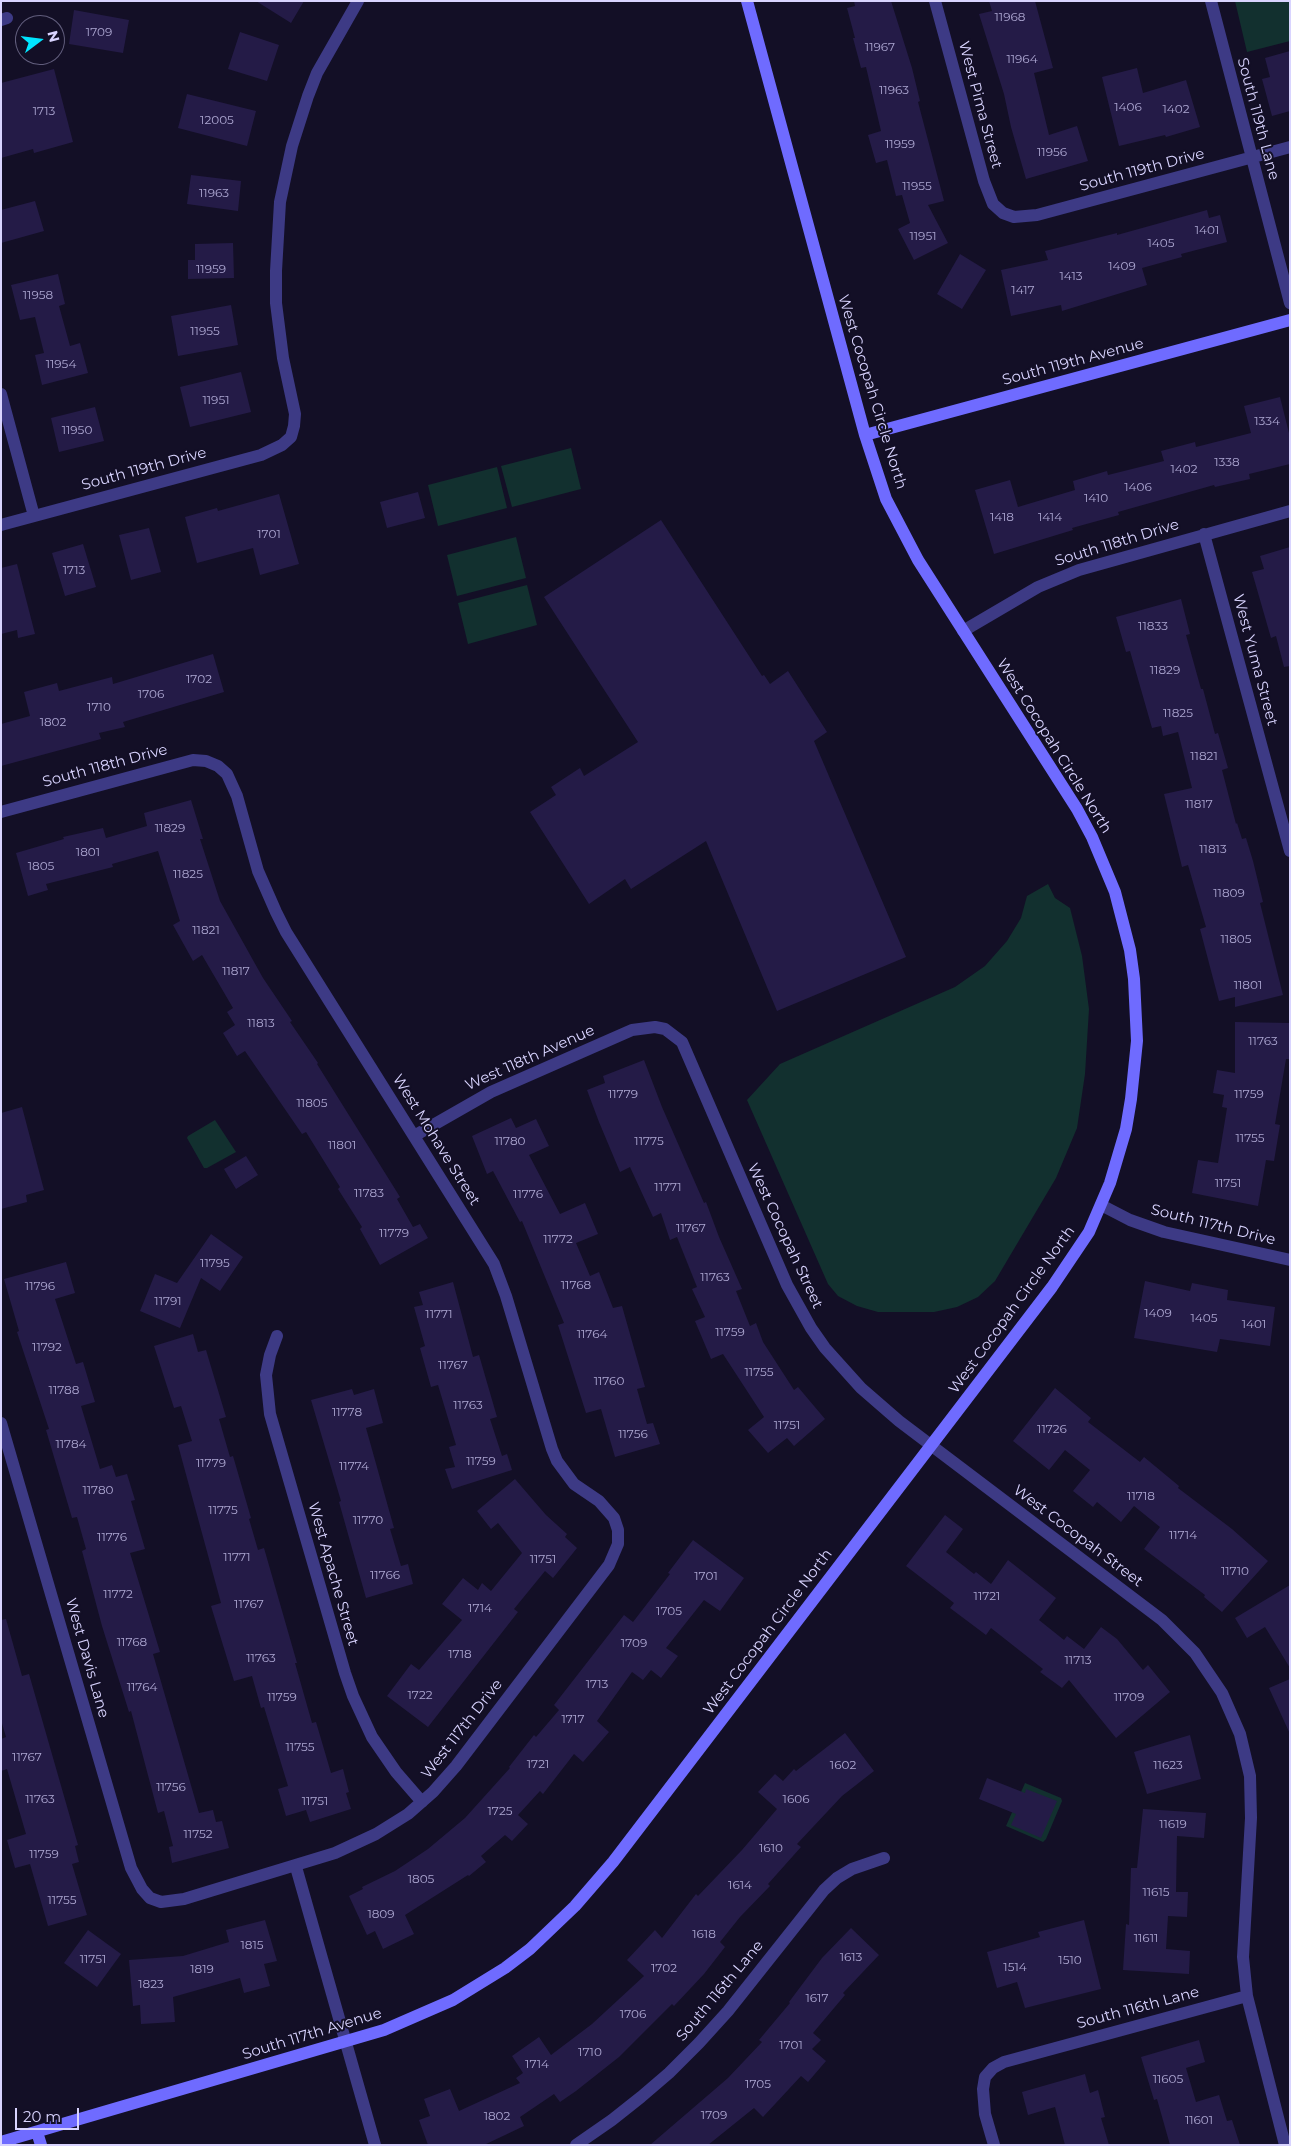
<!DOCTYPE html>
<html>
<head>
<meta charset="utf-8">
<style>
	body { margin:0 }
	#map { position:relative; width:1291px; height:2146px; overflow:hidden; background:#130f26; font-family:Montserrat,sans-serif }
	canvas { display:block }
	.frame { position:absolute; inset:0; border:2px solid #d9d4ff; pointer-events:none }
	.north { position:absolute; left:15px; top:15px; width:50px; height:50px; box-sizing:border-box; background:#130f26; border:1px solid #625e7d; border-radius:50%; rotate:75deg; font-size:14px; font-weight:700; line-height:20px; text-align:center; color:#d9d4ff }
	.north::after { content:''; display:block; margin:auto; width:18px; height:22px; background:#00e5ff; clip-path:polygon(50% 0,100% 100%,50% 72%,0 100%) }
	.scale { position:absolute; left:15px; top:2108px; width:64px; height:22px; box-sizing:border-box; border:2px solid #d9d4ff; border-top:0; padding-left:6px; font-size:15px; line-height:18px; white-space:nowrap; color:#d9d4ff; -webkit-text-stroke:4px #130f26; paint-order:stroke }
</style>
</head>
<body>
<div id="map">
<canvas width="1291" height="2146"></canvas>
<div class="frame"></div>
<div class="north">N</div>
<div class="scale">20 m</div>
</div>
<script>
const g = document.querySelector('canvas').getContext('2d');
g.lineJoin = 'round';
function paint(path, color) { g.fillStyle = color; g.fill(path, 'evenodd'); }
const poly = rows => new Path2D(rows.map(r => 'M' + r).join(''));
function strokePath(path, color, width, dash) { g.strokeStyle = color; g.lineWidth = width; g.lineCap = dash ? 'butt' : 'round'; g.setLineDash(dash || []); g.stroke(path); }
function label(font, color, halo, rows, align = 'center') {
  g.font = font + ' Montserrat,sans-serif'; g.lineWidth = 4; g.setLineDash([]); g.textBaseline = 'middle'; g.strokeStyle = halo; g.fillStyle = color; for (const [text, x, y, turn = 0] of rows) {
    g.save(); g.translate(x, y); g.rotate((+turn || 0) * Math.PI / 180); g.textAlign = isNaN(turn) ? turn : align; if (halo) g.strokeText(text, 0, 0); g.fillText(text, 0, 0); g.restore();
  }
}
paint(poly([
	[1235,1,1290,1,1290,41,1247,52],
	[571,448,581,489,512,507,501,466],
	[497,467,507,508,438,526,428,485],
	[516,537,526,578,457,596,447,555],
	[527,585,537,625,468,644,458,603],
	[1048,884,1055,898,1070,908,1082,956,1089,1009,1085,1074,1077,1128,1056,1178,995,1281,978,1297,957,1307,934,1312,878,1312,857,1306,838,1296,828,1284,747,1100,780,1064,955,987,985,966,1007,941,1021,918,1027,896],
	[215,1120,236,1152,207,1168,204,1168,187,1138,188,1136],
	[1025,1783,1061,1798,1062,1801,1046,1839,1043,1842,1006,1826]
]), '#12302f');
paint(poly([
	[256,1,304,1,291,23],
	[854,1,891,1,912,68,920,101,918,102,944,201,928,205,948,243,914,260,898,229,910,223,902,195,896,196,887,160,876,163,868,135,881,131,866,67,861,68,853,38,855,38,847,8,855,6],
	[989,1,1035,1,1053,68,1034,73,1049,135,1077,126,1088,161,1026,179,1011,127,1004,94,979,14,992,11],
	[74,10,129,20,123,53,69,44],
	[240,32,279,45,267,81,228,69],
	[1290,51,1290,111,1272,116,1262,79,1270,77,1265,58],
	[1137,68,1143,93,1186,80,1200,127,1166,137,1165,135,1119,146,1102,77],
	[54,69,73,142,34,153,33,149,1,158,1,83],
	[187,94,256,111,247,146,178,128],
	[191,175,241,181,238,211,187,204],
	[35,201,44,231,1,243,1,210],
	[1207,210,1209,218,1220,215,1227,242,1181,254,1182,257,1142,268,1147,285,1062,311,1061,305,1011,316,1001,270,1048,260,1045,251,1117,233,1117,235],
	[233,243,234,278,188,279,188,260,195,260,195,244],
	[960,254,986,270,962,309,937,294],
	[58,274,65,304,59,306,70,346,80,343,88,373,42,385,35,355,44,353,35,317,20,320,11,285],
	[231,305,238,345,178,356,171,316],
	[241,372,251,412,190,427,180,387],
	[1280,397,1290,437,1290,464,1249,474,1250,479,1215,487,1214,485,1118,512,1119,515,1072,528,1073,530,994,554,975,490,1010,480,1018,507,1075,490,1073,481,1107,471,1108,475,1164,461,1161,451,1195,442,1196,447,1251,433,1244,406],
	[95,407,104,441,59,452,51,418],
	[418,492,425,518,387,528,380,502],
	[279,494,299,564,260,575,253,548,197,563,185,517,217,508,218,511],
	[661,520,762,676,764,675,770,684,788,671,827,732,814,741,906,957,777,1011,706,841,631,889,625,879,589,904,530,812,556,795,551,787,580,768,584,776,638,742,544,597],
	[149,528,161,572,131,580,119,535],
	[83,544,96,587,65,596,52,553],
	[1290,547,1290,666,1284,667,1276,636,1271,638,1252,572,1264,569,1260,556],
	[17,564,35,634,18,638,17,630,1,634,1,568],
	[1181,599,1190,634,1186,635,1201,689,1203,689,1215,734,1218,733,1228,768,1222,770,1236,824,1237,823,1242,839,1246,838,1253,861,1263,902,1260,903,1283,995,1235,1007,1235,997,1219,1001,1200,929,1206,927,1188,865,1182,867,1164,794,1192,788,1178,732,1163,736,1161,726,1152,728,1130,651,1126,652,1116,617],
	[213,654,224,692,123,722,125,727,99,733,101,739,1,766,1,724,30,716,24,692,57,683,59,691,112,677,113,684],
	[191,800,203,839,200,839,220,901,263,978,292,1021,290,1022,318,1063,317,1064,400,1197,397,1199,413,1227,420,1224,428,1238,380,1265,360,1229,362,1227,338,1189,340,1187,306,1132,302,1134,245,1051,237,1056,223,1033,235,1025,227,1012,233,1008,202,955,193,961,173,925,180,921,158,851,112,864,113,867,46,884,48,890,28,896,16,853,64,839,63,837,103,828,106,838,147,826,144,813],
	[1235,1022,1290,1023,1290,1059,1286,1059,1275,1124,1280,1125,1274,1161,1266,1160,1258,1206,1192,1193,1198,1160,1218,1163,1227,1108,1222,1107,1224,1095,1213,1093,1217,1070,1235,1073],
	[644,1060,662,1107,704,1203,706,1202,719,1237,742,1289,736,1291,750,1326,756,1323,763,1342,794,1390,798,1387,825,1419,794,1446,787,1438,768,1453,748,1430,764,1417,723,1354,711,1359,695,1321,705,1317,692,1289,697,1287,677,1237,670,1240,661,1213,653,1217,630,1167,620,1172,599,1122,587,1090,605,1083,603,1076],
	[22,1107,44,1190,26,1195,27,1202,1,1209,1,1113],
	[511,1118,516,1128,536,1119,549,1146,529,1155,560,1214,585,1203,598,1234,576,1243,590,1276,599,1272,613,1308,622,1306,645,1387,637,1389,647,1424,653,1423,660,1444,615,1457,601,1409,586,1413,558,1325,564,1323,545,1277,522,1221,520,1222,493,1171,487,1174,472,1136],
	[246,1156,258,1175,236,1189,224,1169],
	[211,1234,243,1257,220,1291,201,1278,180,1328,140,1311,155,1274,177,1283],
	[66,1262,75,1293,55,1299,76,1364,83,1362,95,1402,81,1406,100,1469,112,1465,116,1477,127,1474,135,1500,131,1501,145,1549,130,1553,160,1652,153,1654,199,1813,213,1810,216,1822,222,1821,229,1848,172,1863,169,1847,173,1846,164,1811,158,1813,131,1711,129,1712,102,1626,82,1551,86,1549,77,1517,72,1518,46,1430,49,1429,17,1332,19,1331,4,1279],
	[1145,1281,1190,1291,1192,1283,1228,1290,1227,1300,1275,1307,1270,1346,1220,1339,1217,1352,1134,1338],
	[453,1282,473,1357,479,1355,497,1417,490,1419,502,1456,507,1454,512,1470,452,1489,445,1469,455,1467,449,1447,456,1445,438,1385,431,1387,420,1348,425,1346,414,1307,423,1305,419,1292],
	[193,1334,198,1352,206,1350,226,1417,219,1419,230,1457,233,1456,251,1518,249,1519,258,1550,264,1548,297,1663,295,1663,312,1723,316,1722,331,1773,343,1769,349,1792,346,1793,351,1809,310,1822,306,1810,286,1816,278,1789,288,1786,264,1707,261,1708,252,1676,234,1681,211,1606,221,1603,178,1445,192,1441,181,1406,174,1408,154,1346],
	[1055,1388,1091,1418,1088,1422,1140,1462,1144,1457,1179,1486,1178,1488,1232,1529,1268,1561,1222,1612,1204,1597,1205,1595,1144,1549,1160,1527,1134,1506,1121,1522,1097,1502,1093,1507,1073,1491,1090,1470,1065,1450,1049,1470,1013,1441],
	[352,1389,354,1395,374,1389,383,1423,366,1428,394,1528,390,1529,401,1566,408,1564,413,1584,366,1598,339,1502,341,1501,311,1400],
	[515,1479,546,1515,567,1534,565,1537,577,1548,553,1578,545,1571,514,1609,518,1612,428,1727,387,1696,411,1664,419,1670,462,1620,442,1604,463,1578,478,1590,482,1583,491,1591,522,1553,498,1523,491,1529,477,1511],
	[945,1515,963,1529,946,1552,974,1574,976,1572,991,1584,1008,1560,1056,1598,1039,1620,1064,1640,1067,1636,1084,1649,1101,1627,1117,1639,1143,1670,1148,1665,1170,1692,1116,1738,1069,1680,1062,1688,1040,1672,1043,1669,991,1628,986,1635,950,1608,954,1603,906,1566],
	[693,1540,744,1578,720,1611,704,1600,666,1648,678,1656,661,1678,651,1670,643,1680,632,1672,597,1721,609,1732,583,1762,574,1754,543,1794,540,1791,518,1815,528,1824,512,1841,505,1835,481,1856,486,1862,469,1876,468,1875,405,1915,414,1934,383,1949,375,1931,367,1935,349,1896,363,1889,362,1887,395,1871,428,1849,465,1818,510,1768,509,1767,534,1735,536,1737,559,1710,554,1705,624,1615,633,1622,670,1574,668,1573],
	[1290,1585,1290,1668,1265,1627,1247,1638,1235,1618],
	[6,1619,22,1676,29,1674,78,1845,75,1846,79,1862,72,1864,87,1915,48,1926,30,1864,15,1868,7,1840,26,1834,7,1769,1,1771,1,1739,6,1737,1,1720,1,1620],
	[1290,1679,1290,1734,1269,1688],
	[845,1733,874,1771,842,1796,797,1844,801,1847,768,1884,770,1886,740,1917,720,1942,725,1947,704,1974,674,2006,672,2004,619,2057,576,2091,560,2102,554,2094,520,2117,524,2126,484,2145,428,2145,419,2120,430,2116,424,2099,450,2089,459,2111,520,2083,516,2078,523,2073,512,2056,539,2037,551,2055,592,2024,644,1976,627,1960,655,1930,662,1938,696,1894,698,1896,742,1850,777,1809,758,1792,775,1774,783,1781,794,1769,796,1771],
	[1190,1735,1201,1779,1147,1794,1134,1752],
	[987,1778,1025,1793,1026,1789,1057,1801,1041,1838,1011,1825,1016,1814,979,1799],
	[1143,1809,1206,1813,1204,1838,1177,1836,1176,1892,1188,1892,1187,1917,1168,1916,1166,1949,1190,1951,1189,1974,1123,1970,1126,1924,1129,1925,1131,1868,1137,1868],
	[265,1920,277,1961,264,1964,270,1986,244,1993,240,1978,173,1997,175,2022,141,2024,140,2005,133,2006,129,1960,183,1956,229,1942,226,1930],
	[1084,1920,1101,1989,1025,2008,1017,1982,997,1988,987,1952,1040,1937,1038,1932],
	[851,1928,879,1955,843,1993,845,1995,813,2033,821,2040,812,2049,826,2061,808,2082,801,2076,763,2117,754,2108,708,2145,650,2145,728,2078,762,2042,759,2040,790,2003,789,2002,822,1958],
	[88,1930,121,1954,97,1987,64,1963],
	[1199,2040,1205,2062,1186,2068,1196,2102,1219,2095,1227,2121,1232,2120,1240,2145,1170,2145,1157,2099,1154,2100,1141,2057],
	[1085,2074,1090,2093,1098,2090,1105,2117,1101,2118,1109,2145,1065,2145,1055,2107,1028,2115,1022,2092]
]), '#241b47');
strokePath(poly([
	[935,1,984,181,993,204,1003,213,1014,217,1037,215,1290,147],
	[1211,1,1290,303],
	[1,20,7,18],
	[1,394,34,516],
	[1,525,261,455,282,445,291,437,294,426,295,414,283,358,276,303,276,271,280,202,292,146,308,96,317,73,358,1],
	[1204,534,1290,851],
	[963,631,1038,587,1079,570,1290,511],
	[1,812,193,760,206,761,218,766,227,774,237,796,258,871,276,912,286,932,494,1264,506,1296,552,1449,557,1461,574,1484,599,1501,614,1518,618,1530,618,1544,609,1565,456,1766,433,1792,408,1814,376,1834,335,1853,184,1899,161,1902,150,1898,142,1889,131,1868,1,1423],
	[414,1136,491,1092,632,1030,655,1027,665,1029,682,1042,787,1285,811,1328,825,1348,861,1388,899,1421,1162,1620,1195,1653,1222,1693,1240,1734,1250,1776,1251,1818,1243,1957,1247,1996,1285,2145],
	[1101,1205,1130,1220,1164,1232,1290,1260],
	[277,1336,270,1355,266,1375,270,1414,345,1673,353,1696,372,1737,396,1772,422,1802],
	[296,1867,375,2145],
	[576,2145,612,2120,641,2097,669,2073,699,2043,728,2011,824,1890,837,1878,852,1869,884,1858],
	[994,2145,985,2114,983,2089,985,2077,993,2068,1004,2062,1247,1996]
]), '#3d3a85', 12);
strokePath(poly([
	[865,435,1290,320],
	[37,2132,41,2145],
	[1,2142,384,2030,453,2000,505,1968,530,1949,575,1906,613,1862,1052,1287,1089,1232,1110,1183,1126,1129,1131,1099,1137,1041,1134,979,1130,950,1115,892,1092,837,1077,809,918,560,886,499,865,435,747,1]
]), '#6f6bff', 12);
label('12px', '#aca6d1', null, [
	["11968",1010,17],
	["1709",99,32],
	["11967",880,47],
	["11964",1022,59],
	["11963",894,90],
	["1406",1128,107],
	["1402",1176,109],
	["1713",44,111],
	["12005",217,120],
	["11959",900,144],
	["11956",1052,152],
	["11955",917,186],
	["11963",214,193],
	["1401",1207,230],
	["11951",923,236],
	["1405",1161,243],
	["1409",1122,266],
	["11959",211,269],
	["1413",1071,276],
	["1417",1023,290],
	["11958",38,295],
	["11955",205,331],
	["11954",61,364],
	["11951",216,400],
	["1334",1267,421],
	["11950",77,430],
	["1338",1227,462],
	["1402",1184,469],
	["1406",1138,487],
	["1410",1096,498],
	["1418",1002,517],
	["1414",1050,517],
	["1701",269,534],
	["1713",74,570],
	["11833",1153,626],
	["11829",1165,670],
	["1702",199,679],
	["1706",151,694],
	["1710",99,707],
	["11825",1178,713],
	["1802",53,722],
	["11821",1204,756],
	["11817",1199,804],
	["11829",170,828],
	["11813",1213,849],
	["1801",88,852],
	["1805",41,866],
	["11825",188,874],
	["11809",1229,893],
	["11821",206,930],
	["11805",1236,939],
	["11817",236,971],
	["11801",1248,985],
	["11813",261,1023],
	["11763",1263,1041],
	["11779",623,1094],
	["11759",1249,1094],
	["11805",312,1103],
	["11755",1250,1138],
	["11780",510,1141],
	["11775",649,1141],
	["11801",342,1145],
	["11751",1228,1183],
	["11771",668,1187],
	["11783",369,1193],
	["11776",528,1194],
	["11767",691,1228],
	["11779",394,1233],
	["11772",558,1239],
	["11795",215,1263],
	["11763",715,1277],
	["11768",576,1285],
	["11796",40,1286],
	["11791",168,1301],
	["1409",1158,1313],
	["11771",439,1314],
	["1405",1204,1318],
	["1401",1254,1324],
	["11759",730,1332],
	["11764",592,1334],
	["11792",47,1347],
	["11767",453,1365],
	["11755",759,1372],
	["11760",609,1381],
	["11788",64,1390],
	["11763",468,1405],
	["11778",347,1412],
	["11751",787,1425],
	["11726",1052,1429],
	["11756",633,1434],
	["11784",71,1444],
	["11759",481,1461],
	["11779",211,1463],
	["11774",354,1466],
	["11780",98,1490],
	["11718",1141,1496],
	["11775",223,1510],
	["11770",368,1520],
	["11714",1183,1535],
	["11776",112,1537],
	["11771",237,1557],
	["11751",543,1559],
	["11710",1235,1571],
	["11766",385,1575],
	["1701",706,1576],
	["11772",118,1594],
	["11721",987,1596],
	["11767",249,1604],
	["1714",480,1608],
	["1705",669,1611],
	["11768",132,1642],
	["1709",634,1643],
	["1718",460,1654],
	["11763",261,1658],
	["11713",1078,1660],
	["1713",597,1684],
	["11764",142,1687],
	["1722",420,1695],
	["11759",282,1697],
	["11709",1129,1697],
	["1717",573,1719],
	["11755",300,1747],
	["11767",27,1757],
	["1721",538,1764],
	["1602",843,1765],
	["11623",1168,1765],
	["11756",171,1787],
	["11763",40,1799],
	["1606",796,1799],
	["11751",315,1801],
	["1725",500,1811],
	["11619",1173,1824],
	["11752",198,1834],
	["1610",771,1848],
	["11759",44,1854],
	["1805",421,1879],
	["1614",740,1885],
	["11615",1156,1892],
	["11755",62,1900],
	["1809",381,1914],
	["1618",704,1934],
	["11611",1146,1938],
	["1815",252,1945],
	["1613",851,1957],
	["11751",93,1959],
	["1510",1070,1960],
	["1514",1015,1967],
	["1702",664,1968],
	["1819",202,1969],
	["1823",151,1984],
	["1617",817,1998],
	["1706",633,2014],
	["1701",791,2045],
	["1710",590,2052],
	["1714",537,2064],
	["11605",1168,2079],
	["1705",758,2084],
	["1709",714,2115],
	["1802",497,2116],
	["11601",1199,2120]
]);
label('15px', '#d9d4ff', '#130f26', [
	["West Pima Street",980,105,75],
	["South 119th Lane",1258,119,75],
	["South 119th Drive",1142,170,-15],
	["South 119th Avenue",1073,362,-15],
	["West Cocopah Circle North",872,392,73],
	["South 119th Drive",144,469,-15],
	["South 118th Drive",1117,543,-17],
	["West Yuma Street",1255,660,75],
	["West Cocopah Circle North",1054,746,58],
	["South 118th Drive",105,766,-15],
	["West 118th Avenue",530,1058,-24],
	["West Mohave Street",436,1140,58],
	["South 117th Drive",1213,1225,14],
	["West Cocopah Street",785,1236,65],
	["West Cocopah Circle North",1012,1310,-54],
	["West Cocopah Street",1078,1536,37],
	["West Apache Street",333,1574,74],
	["West Cocopah Circle North",768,1632,-53],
	["West Davis Lane",87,1658,74],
	["West 117th Drive",462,1729,-52],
	["South 116th Lane",720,1991,-50],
	["South 116th Lane",1138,2008,-15],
	["South 117th Avenue",312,2034,-17]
]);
</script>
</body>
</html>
